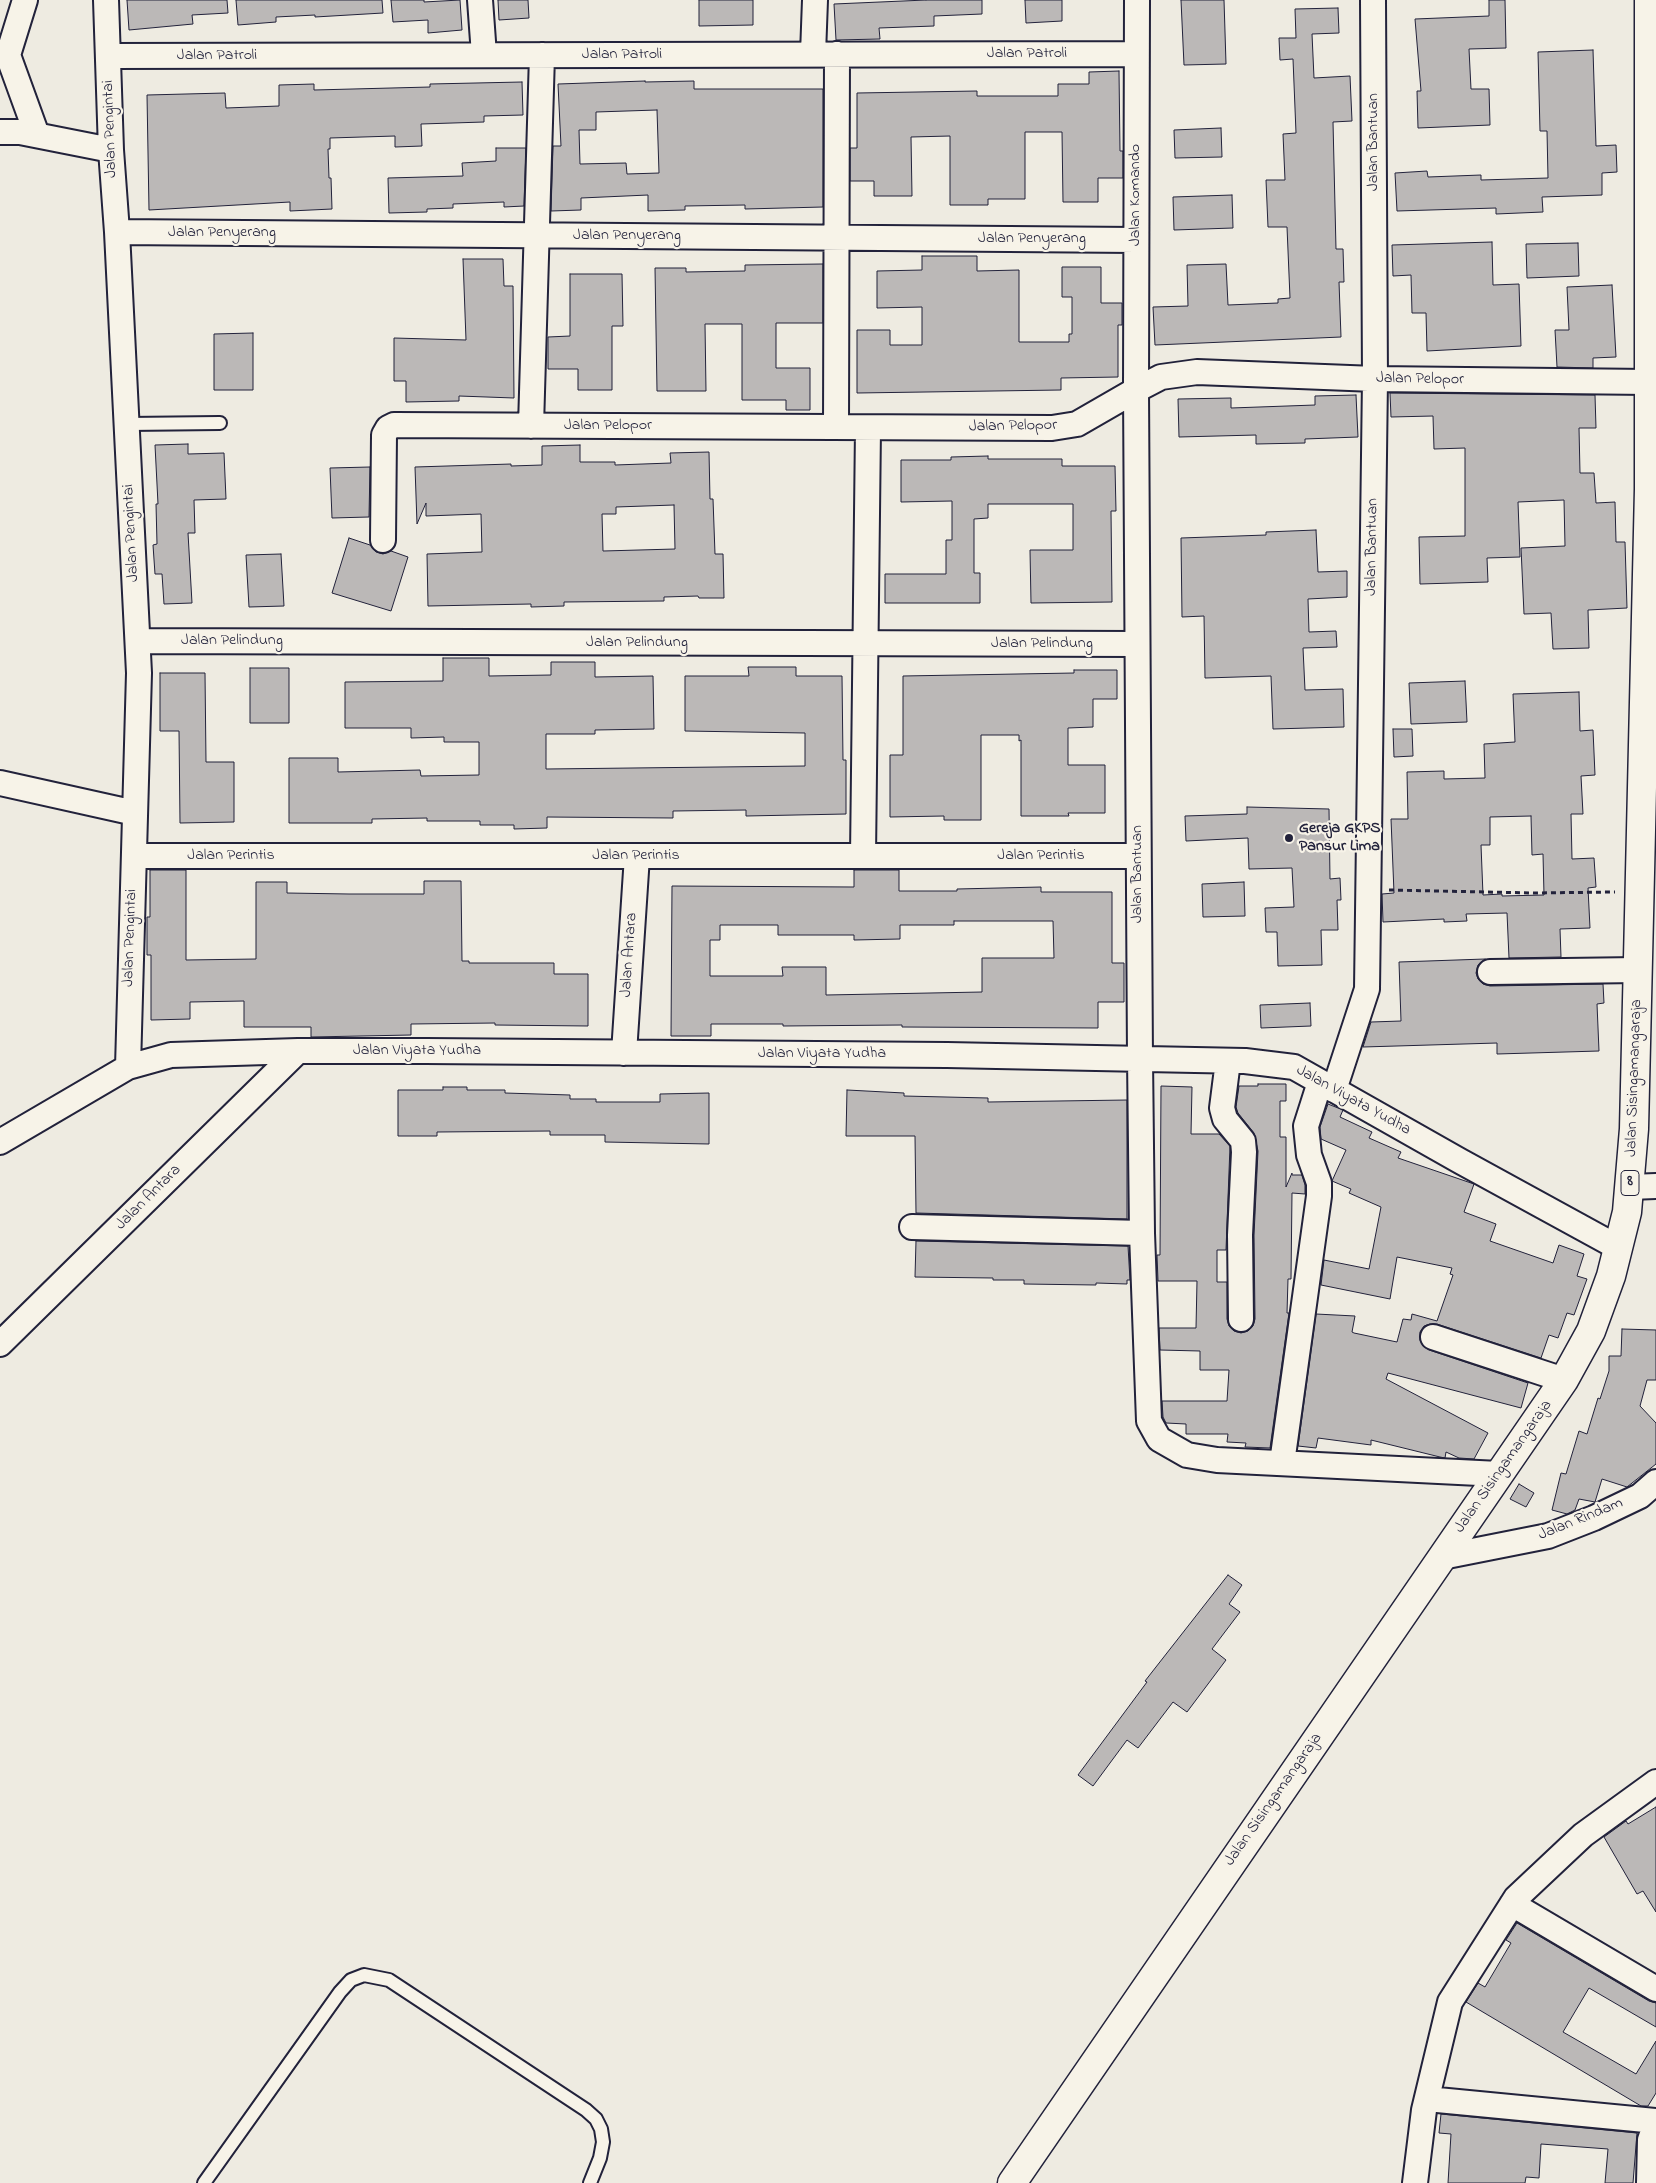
<!DOCTYPE html>
<html>
<head>
<meta charset="utf-8">
<style>
	body { margin:0 }
	canvas { display:block; background:#eeebe1 }
</style>
</head>
<body>
<canvas width="1656" height="2183"></canvas>
<script>
const g = document.querySelector('canvas').getContext('2d');
g.lineJoin = 'round';
function paint(path, color) { g.fillStyle = color; g.fill(path, 'evenodd'); }
const poly = rows => new Path2D(rows.map(r => 'M' + r).join(''));
function strokePath(path, color, width, dash) { g.strokeStyle = color; g.lineWidth = width; g.lineCap = dash ? 'butt' : 'round'; g.setLineDash(dash || []); g.stroke(path); }
function label(font, color, halo, rows, align = 'center') {
  g.font = font + ' "Indie Flower",sans-serif'; g.lineWidth = 4.5; g.setLineDash([]); g.textBaseline = 'middle'; g.strokeStyle = halo; g.fillStyle = color; for (const [text, x, y, turn = 0] of rows) {
    g.save(); g.translate(x, y); g.rotate((+turn || 0) * Math.PI / 180); g.textAlign = isNaN(turn) ? turn : align; if (halo) g.strokeText(text, 0, 0); g.fillText(text, 0, 0); g.restore();
  }
}
const building = poly([
	[127,0,227,0,228,13,192,15,193,24,129,30,127,0],
	[236,0,382,0,383,13,315,17,315,15,276,17,276,22,238,25,236,0],
	[391,0,424,0,424,2,460,0,462,30,428,33,428,20,393,22,391,0],
	[498,0,528,0,529,18,499,20,498,0],
	[699,0,753,0,753,25,699,26,699,0],
	[926,0,982,0,982,14,934,16,934,26,879,28,880,39,836,40,834,4,926,0],
	[1025,0,1062,0,1062,21,1026,23,1025,0],
	[1181,0,1224,0,1226,64,1184,65,1181,0],
	[1489,0,1505,0,1506,48,1469,49,1471,89,1489,89,1490,125,1418,128,1417,91,1421,91,1415,19,1489,16,1489,0],
	[1338,8,1339,33,1312,34,1314,78,1350,76,1352,121,1333,122,1336,249,1343,249,1344,282,1339,282,1341,337,1155,345,1153,307,1188,306,1187,265,1226,264,1228,305,1278,303,1278,299,1290,298,1287,227,1268,227,1266,180,1285,180,1283,134,1296,133,1293,59,1280,60,1279,38,1296,38,1295,9,1338,8],
	[1593,50,1596,146,1616,145,1617,172,1602,173,1602,195,1542,197,1543,212,1496,214,1496,208,1397,211,1395,173,1427,171,1428,177,1481,175,1481,180,1548,178,1547,131,1540,131,1538,52,1593,50],
	[1119,71,1120,151,1123,151,1123,178,1098,178,1098,202,1063,202,1062,132,1025,132,1025,199,988,199,988,205,950,205,950,136,911,137,912,196,874,196,874,181,850,181,850,148,857,148,857,93,977,91,977,96,1058,96,1058,84,1089,84,1089,72,1119,71],
	[645,81,645,82,694,81,694,89,823,89,823,207,745,209,745,205,685,206,685,210,648,211,648,195,581,198,581,210,551,211,553,146,561,146,558,84,645,81],
	[657,110,659,173,627,174,626,163,580,164,579,130,596,130,596,112,657,110],
	[522,82,523,115,484,116,484,122,421,124,422,146,395,147,395,136,330,138,330,149,328,149,329,178,331,178,332,209,290,211,290,202,149,210,147,95,225,93,226,108,279,106,279,85,314,84,314,90,430,87,430,84,522,82],
	[1221,128,1222,157,1175,158,1174,130,1221,128],
	[496,148,526,148,524,206,504,207,504,202,453,204,453,208,427,209,427,212,389,213,388,178,463,176,462,163,496,161,496,148],
	[1232,195,1233,228,1174,230,1173,197,1232,195],
	[1492,242,1493,285,1519,284,1521,346,1427,351,1426,313,1412,313,1411,275,1393,276,1392,245,1492,242],
	[1578,243,1579,276,1527,278,1526,244,1578,243],
	[922,256,977,256,977,271,1019,270,1019,342,1069,342,1069,334,1072,334,1072,297,1062,297,1062,267,1101,267,1101,303,1122,303,1122,325,1118,325,1118,377,1061,378,1061,390,857,393,857,330,890,330,890,345,922,345,922,307,877,308,877,271,922,270,922,256],
	[463,259,503,259,504,286,513,286,514,398,459,396,459,401,406,402,406,381,394,381,394,338,466,340,463,259],
	[823,264,823,323,776,323,776,368,810,368,810,410,786,410,786,400,742,400,742,324,705,324,706,391,657,391,655,268,686,268,686,272,745,271,745,265,823,264],
	[570,274,622,274,623,326,612,326,612,390,578,390,578,369,548,369,548,337,570,336,570,274],
	[1612,285,1616,357,1593,358,1593,368,1557,367,1555,330,1569,330,1567,287,1612,285],
	[253,333,253,390,214,390,214,334,253,333],
	[1390,393,1595,395,1596,428,1579,428,1580,473,1594,473,1596,503,1615,502,1616,542,1625,542,1627,608,1588,610,1589,648,1553,649,1551,613,1524,614,1521,548,1565,546,1564,500,1518,502,1520,557,1487,558,1488,582,1420,584,1419,537,1465,536,1465,448,1434,449,1433,416,1391,417,1390,393],
	[1356,395,1358,437,1305,439,1305,443,1256,444,1256,435,1179,437,1178,399,1231,398,1231,408,1315,405,1315,396,1356,395],
	[188,444,188,454,224,453,226,499,194,500,195,533,188,533,192,603,164,604,162,574,155,574,153,545,157,544,156,504,158,504,155,445,188,444],
	[580,445,580,462,615,462,615,465,671,463,670,453,709,452,710,499,713,499,715,554,723,554,724,598,699,598,698,596,664,597,664,601,564,602,564,606,531,607,531,604,428,606,427,554,482,552,481,514,426,516,426,503,417,524,415,467,511,464,511,466,542,465,542,446,580,445],
	[674,505,675,549,603,551,602,514,616,514,616,507,674,505],
	[988,456,988,459,1062,459,1062,466,1115,466,1116,511,1111,511,1112,602,1031,603,1030,550,1073,550,1073,504,988,504,988,518,974,519,974,573,980,573,980,603,885,603,885,574,946,574,946,540,952,540,952,501,901,502,901,460,951,460,951,457,988,456],
	[370,467,369,517,332,518,330,468,370,467],
	[1316,530,1318,572,1347,571,1347,597,1308,599,1309,632,1336,631,1337,647,1303,648,1305,690,1343,689,1344,727,1273,729,1271,676,1205,678,1204,616,1182,617,1181,538,1266,535,1266,532,1316,530],
	[349,538,370,545,376,552,383,554,391,551,408,557,391,611,332,593,349,538],
	[281,554,284,606,249,607,246,555,281,554],
	[443,658,489,658,489,676,551,675,551,662,595,662,595,677,653,676,654,729,595,730,595,734,546,734,546,769,805,766,805,733,685,731,685,676,749,676,748,667,796,667,796,676,842,676,843,760,846,760,846,814,746,816,746,810,673,811,673,818,547,817,547,828,514,829,514,825,480,825,480,821,427,821,427,818,372,819,372,823,289,823,289,758,338,758,338,772,420,770,421,776,479,775,479,742,444,742,444,737,411,738,411,728,345,728,345,682,443,681,443,658],
	[250,668,289,668,289,723,250,723,250,668],
	[1074,670,1117,670,1117,699,1093,699,1093,727,1068,728,1068,765,1105,765,1105,813,1068,813,1069,816,1021,816,1021,740,1019,741,1019,735,981,735,981,820,944,820,944,816,890,817,890,755,903,755,903,676,1074,673,1074,670],
	[160,673,205,673,206,762,234,762,234,822,180,823,179,731,160,731,160,673],
	[1465,681,1467,722,1411,724,1409,683,1465,681],
	[1579,692,1580,731,1593,730,1595,775,1581,776,1583,814,1571,814,1572,859,1594,858,1596,887,1588,888,1590,928,1560,929,1561,957,1509,958,1507,913,1466,914,1467,921,1444,922,1444,919,1383,922,1382,894,1394,893,1391,819,1408,819,1407,772,1444,771,1444,779,1485,778,1484,744,1515,742,1513,694,1579,692],
	[1531,816,1532,855,1543,854,1544,895,1502,896,1502,894,1483,895,1481,845,1490,845,1490,817,1531,816],
	[1393,729,1412,729,1413,756,1394,757,1393,729],
	[1247,807,1329,809,1330,879,1340,878,1341,900,1337,900,1338,930,1321,930,1322,965,1278,966,1277,932,1266,932,1265,908,1294,907,1292,868,1249,869,1248,838,1186,841,1185,816,1247,814,1247,807],
	[150,870,186,870,186,960,256,959,256,882,287,882,287,893,349,894,424,894,424,881,461,881,462,961,469,961,469,963,554,963,554,974,588,974,588,1026,495,1025,495,1023,411,1024,411,1035,311,1037,311,1027,244,1027,244,1001,190,1002,190,1019,151,1020,151,955,147,955,147,917,150,917,150,870],
	[854,870,899,870,899,891,957,891,957,889,1041,887,1041,892,1112,892,1112,963,1124,963,1124,1002,1098,1002,1098,1028,902,1027,902,1025,783,1026,783,1024,711,1024,711,1036,671,1036,672,886,854,887,854,870],
	[954,921,1053,921,1054,958,982,958,982,992,826,995,826,967,782,967,783,976,710,976,710,940,720,940,720,925,778,925,778,935,854,935,854,940,900,939,900,925,954,925,954,921],
	[1244,882,1245,916,1203,917,1202,884,1244,882],
	[1485,959,1478,965,1476,973,1478,979,1483,984,1490,986,1603,984,1604,1003,1597,1004,1599,1051,1497,1054,1497,1043,1363,1047,1371,1022,1401,1021,1399,962,1485,959],
	[1310,1003,1311,1026,1261,1028,1260,1005,1310,1003],
	[1258,1084,1286,1084,1286,1101,1280,1101,1280,1137,1286,1137,1286,1187,1292,1173,1292,1175,1302,1175,1305,1185,1305,1194,1292,1193,1291,1279,1288,1279,1287,1313,1289,1313,1270,1448,1245,1447,1246,1443,1227,1442,1228,1434,1186,1434,1186,1424,1166,1423,1163,1417,1162,1401,1227,1401,1229,1370,1200,1370,1200,1351,1160,1350,1159,1328,1196,1328,1197,1281,1158,1281,1157,1255,1160,1255,1161,1086,1192,1087,1191,1134,1219,1134,1230,1146,1226,1250,1217,1250,1217,1282,1227,1282,1227,1319,1229,1326,1234,1331,1241,1333,1248,1331,1253,1326,1255,1319,1254,1235,1258,1151,1254,1133,1238,1113,1236,1107,1239,1086,1258,1086,1258,1084],
	[443,1087,467,1087,467,1090,505,1090,505,1093,570,1095,570,1099,596,1099,596,1102,660,1102,660,1094,709,1093,709,1144,605,1142,605,1135,550,1135,550,1131,437,1132,437,1136,398,1136,398,1090,443,1090,443,1087],
	[847,1090,904,1093,904,1096,988,1098,988,1102,1127,1100,1127,1219,916,1213,915,1136,846,1136,847,1090],
	[1328,1104,1343,1110,1340,1117,1372,1132,1369,1138,1401,1152,1398,1158,1474,1184,1464,1212,1496,1224,1490,1241,1553,1263,1559,1245,1584,1254,1577,1276,1587,1279,1574,1315,1567,1313,1558,1338,1549,1335,1541,1358,1437,1324,1430,1324,1424,1326,1420,1332,1420,1340,1423,1346,1429,1350,1528,1383,1521,1408,1388,1373,1386,1379,1488,1433,1474,1459,1459,1458,1446,1452,1445,1458,1440,1457,1371,1440,1371,1445,1318,1438,1316,1448,1298,1446,1316,1314,1355,1316,1352,1332,1354,1333,1397,1342,1403,1319,1411,1320,1412,1314,1437,1321,1453,1275,1450,1274,1452,1268,1397,1257,1390,1299,1321,1285,1324,1260,1369,1269,1381,1207,1349,1193,1351,1189,1332,1181,1346,1150,1321,1139,1320,1127,1328,1104],
	[916,1241,1128,1246,1130,1280,1127,1280,1127,1284,1096,1283,1096,1285,1024,1284,1024,1280,993,1280,993,1278,915,1277,916,1241],
	[1622,1329,1656,1330,1656,1380,1647,1380,1640,1406,1656,1423,1656,1464,1627,1487,1602,1479,1595,1502,1579,1499,1575,1510,1567,1514,1552,1510,1561,1473,1566,1474,1579,1431,1587,1434,1598,1398,1600,1399,1609,1371,1609,1356,1621,1356,1622,1329],
	[1519,1484,1534,1493,1526,1507,1510,1499,1519,1484],
	[1228,1575,1242,1585,1229,1604,1240,1612,1212,1649,1226,1660,1187,1712,1173,1702,1138,1748,1127,1740,1093,1786,1078,1775,1147,1682,1145,1681,1228,1575],
	[1656,1807,1656,1912,1643,1891,1637,1894,1604,1837,1626,1821,1628,1824,1656,1807],
	[1517,1923,1649,2001,1656,2003,1656,2027,1589,1988,1563,2032,1636,2074,1656,2041,1656,2093,1648,2106,1641,2106,1466,2002,1478,1983,1485,1987,1511,1943,1506,1940,1517,1923],
	[1441,2114,1637,2133,1633,2183,1605,2183,1608,2149,1541,2144,1539,2178,1526,2177,1525,2183,1448,2183,1451,2134,1439,2133,1441,2114]
]);
paint(building, '#bbb8b7');
strokePath(building, '#22223b', 1);
const service = poly([
	[127,424,220,423],
	[204,2183,340,1992,351,1980,364,1975,389,1980,586,2110,596,2119,601,2129,603,2142,600,2158,590,2183]
]);
const minor = poly([
	[25,0,8,55,37,135],
	[106,0,111,150,117,232,139,673,128,1067],
	[480,0,484,55],
	[1137,0,1136,390,1140,1058,1142,1233,1149,1421,1159,1439,1187,1455,1217,1460,1499,1474],
	[813,54,815,0],
	[108,56,1136,54],
	[0,132,20,132,111,150],
	[117,232,1136,240],
	[531,426,542,55],
	[836,427,837,54],
	[383,540,384,435,388,428,394,425,1052,428,1077,424,1136,390,1161,377,1197,372,1375,379,1649,382],
	[138,641,1137,644],
	[0,783,135,813],
	[134,856,1138,856],
	[863,856,868,428],
	[1490,972,1638,970],
	[624,1053,637,856],
	[1228,1061,1222,1108,1225,1119,1243,1141,1244,1152,1240,1235,1241,1319],
	[1334,1090,1367,989,1375,379,1373,0],
	[0,1142,128,1067,171,1055,298,1051,425,1051,947,1055,1245,1061,1294,1067,1460,1161,1619,1248],
	[1630,1187,1656,1186],
	[912,1227,1142,1233],
	[1433,1337,1564,1380],
	[0,1344,298,1051],
	[1282,1463,1319,1196,1319,1183,1309,1155,1306,1126,1320,1082],
	[1442,1557,1548,1536,1594,1518,1640,1496,1656,1482],
	[1512,1904,1656,1989],
	[1427,2099,1656,2121],
	[1415,2183,1424,2110,1450,2002,1516,1898,1583,1835,1656,1782],
	[1649,2183,1650,2140,1656,2123]
]);
const trunk = poly([
	[1012,2183,1564,1380,1591,1331,1611,1276,1627,1212,1634,1129,1649,489,1649,0]
]);
strokePath(service, '#22223b', 16);
strokePath(minor, '#22223b', 28);
strokePath(trunk, '#22223b', 31);
strokePath(poly([
	[1389,890,1533,893,1615,892]
]), '#22223b', 3, [5, 4]);
strokePath(service, '#f7f3e8', 12);
strokePath(minor, '#f7f3e8', 24);
strokePath(trunk, '#f7f3e8', 28);
for (const [x, y, r, color] of [
	[1289,838,5,"#22223b"]
]) { const dot = new Path2D(); dot.arc(x, y, r, 0, 2 * Math.PI); g.fillStyle = color; g.fill(dot); strokePath(dot, '#f7f3e8', 2); }
for (const [x, y, w] of [
	[1630,1183,18]
]) { const box = new Path2D(); box.roundRect(x - w / 2, y - 12.5, w, 25, 4); g.fillStyle = '#f7f3e8'; g.fill(box); strokePath(box, '#22223b', 1); }
label('bold 15px', '#22223b', null, [
	["8",1630,1183]
]);
label('16px', '#22223b', '#f7f3e8', [
	["Jalan Patroli",1027,54],
	["Jalan Patroli",622,55],
	["Jalan Patroli",217,56],
	["Jalan Pengintai",111,129,-92],
	["Jalan Bantuan",1374,142,-90],
	["Jalan Komando",1136,195,-90],
	["Jalan Penyerang",222,233],
	["Jalan Penyerang",627,236],
	["Jalan Penyerang",1032,239],
	["Jalan Pelopor",1420,380,1],
	["Jalan Pelopor",608,426],
	["Jalan Pelopor",1013,427,-1],
	["Jalan Pengintai",132,533,-93],
	["Jalan Bantuan",1373,547,-89],
	["Jalan Pelindung",232,641],
	["Jalan Pelindung",637,643],
	["Jalan Pelindung",1042,644],
	["Jalan Perintis",231,856],
	["Jalan Perintis",636,856],
	["Jalan Perintis",1041,856],
	["Jalan Bantuan",1138,874,-90],
	["Jalan Pengintai",131,938,-88],
	["Jalan Antara",630,955,-86],
	["Jalan Viyata Yudha",417,1051],
	["Jalan Viyata Yudha",822,1054],
	["Jalan Sisingamangaraja",1635,1078,-88],
	["Jalan Viyata Yudha",1353,1101,29],
	["Jalan Antara",149,1198,-45],
	["Jalan Sisingamangaraja",1504,1467,-55],
	["Jalan Rindam",1581,1520,-22],
	["Jalan Sisingamangaraja",1274,1800,-55]
]);
label('bold 16px', '#22223b', '#f7f3e8', [
	["Gereja GKPS",1299,829],
	["Pansur Lima",1299,847]
], 'left');
</script>
</body>
</html>
